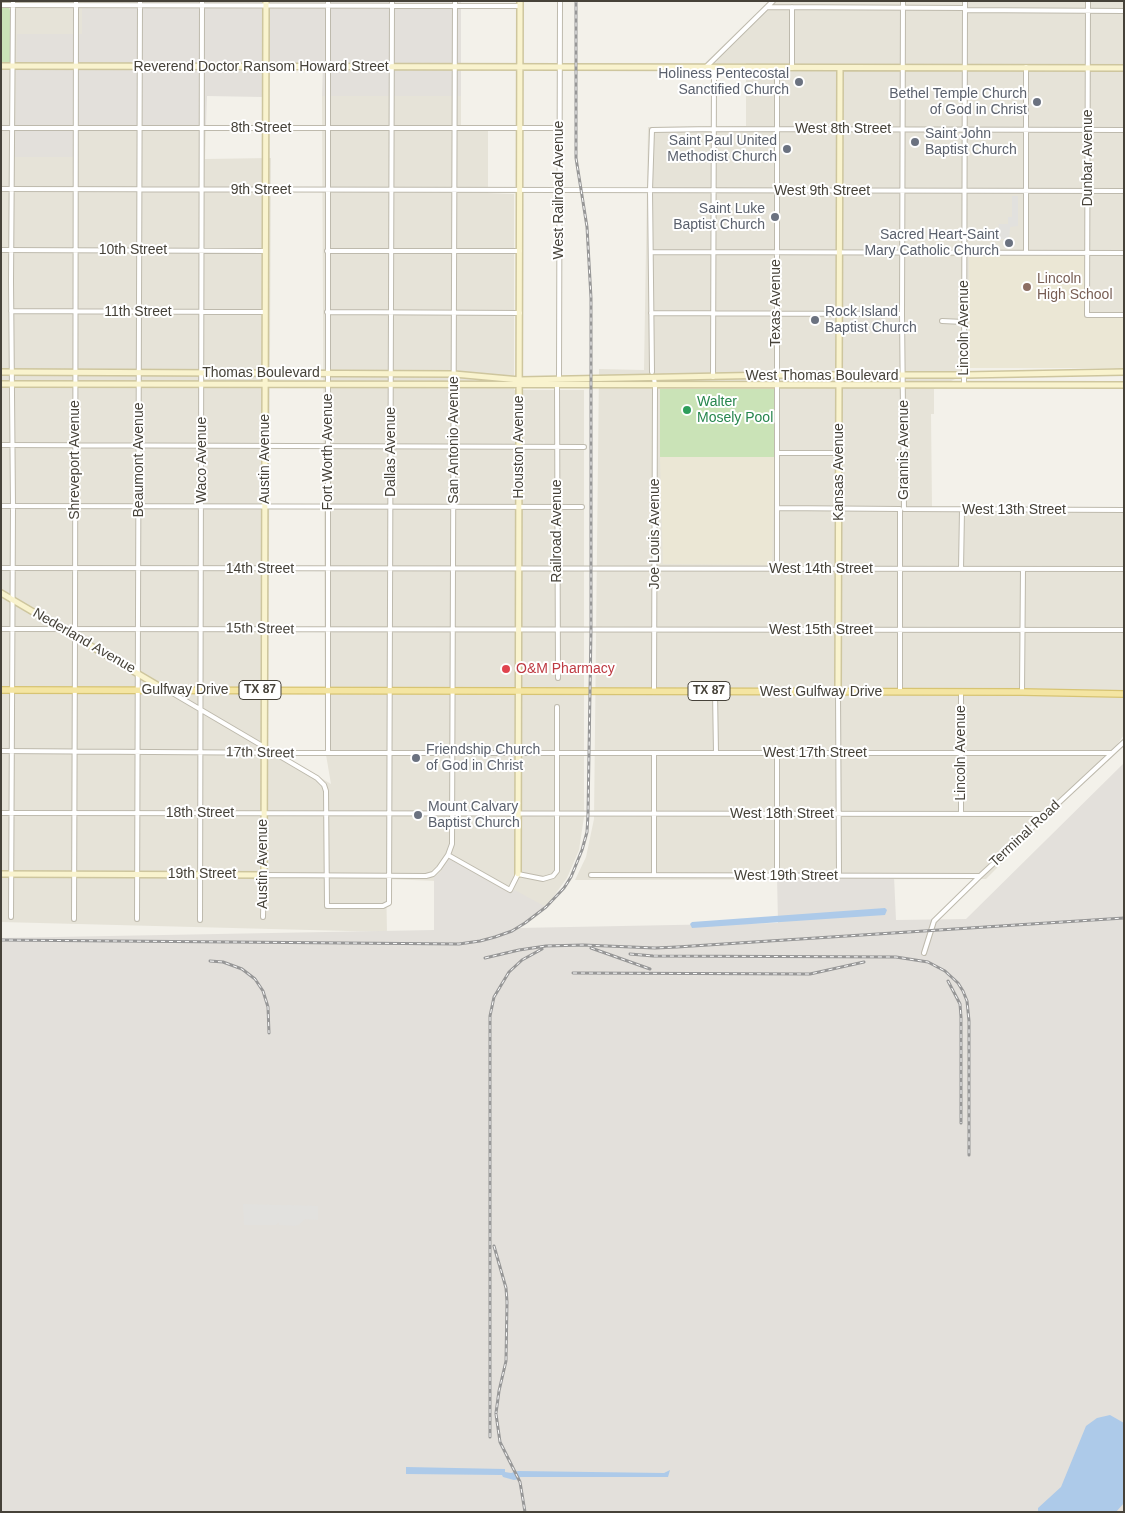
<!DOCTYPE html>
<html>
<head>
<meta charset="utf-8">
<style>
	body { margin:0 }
	#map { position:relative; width:1125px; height:1513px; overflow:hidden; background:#f3f1ea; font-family:Helvetica,sans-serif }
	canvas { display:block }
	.frame { position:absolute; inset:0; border:2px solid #464239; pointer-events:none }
</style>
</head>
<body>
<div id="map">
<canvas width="1125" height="1513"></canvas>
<div class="frame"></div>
</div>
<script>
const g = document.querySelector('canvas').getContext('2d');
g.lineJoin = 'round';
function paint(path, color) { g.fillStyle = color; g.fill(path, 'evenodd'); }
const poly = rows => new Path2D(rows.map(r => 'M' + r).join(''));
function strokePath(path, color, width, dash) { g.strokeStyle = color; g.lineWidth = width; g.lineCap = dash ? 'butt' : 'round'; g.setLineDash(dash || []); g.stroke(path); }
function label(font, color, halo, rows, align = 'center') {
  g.font = font + ' Helvetica,sans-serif'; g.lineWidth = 4; g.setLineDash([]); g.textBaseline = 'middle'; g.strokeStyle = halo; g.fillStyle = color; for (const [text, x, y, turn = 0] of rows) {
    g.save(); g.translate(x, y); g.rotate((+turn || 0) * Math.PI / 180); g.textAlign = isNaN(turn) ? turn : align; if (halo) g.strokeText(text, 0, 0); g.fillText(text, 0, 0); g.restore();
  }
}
paint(poly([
	[1,1,82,1,82,34,74,125,206,125,205,159,271,158,268,746,331,784,325,749,322,96,461,96,461,125,488,126,488,193,514,194,514,390,584,390,584,817,579,850,567,878,546,907,502,889,438,881,386,879,387,932,1,922],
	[769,1,1124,1,1124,317,1085,317,969,256,969,368,964,375,934,389,934,414,931,414,932,507,1124,508,1124,735,1111,753,986,879,575,880,586,857,594,819,599,369,644,370,648,127,746,126,746,63,705,63]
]), '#e6e3d8');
paint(poly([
	[82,1,461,1,461,96,322,96,323,64,262,63,262,97,207,96,206,125,74,125,75,157,15,157,17,34,82,34],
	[1124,763,1124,1512,1,1512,1,938,434,930,434,877,440,873,449,857,511,888,546,907,518,928,778,923,777,876,894,876,896,920,966,919]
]), '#e3e0db');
paint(poly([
	[969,256,1085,256,1085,317,1124,317,1124,368,969,368],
	[660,457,775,457,772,565,663,564]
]), '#ebe7d5');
paint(poly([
	[1,8,9,8,10,11,10,62,9,64,1,64],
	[660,389,774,389,775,457,660,457]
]), '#cae3b7');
paint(poly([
	[1012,196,1018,196,1018,226,1010,227,1009,239,997,239,999,224,1008,224,1008,217,1012,217],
	[243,1204,318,1206,318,1220,305,1219,300,1224,295,1226,279,1225,279,1222,276,1225,244,1225]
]), '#e2e1de');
paint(poly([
	[885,908,887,910,885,915,692,928,690,924,692,922],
	[1110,1415,1124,1423,1124,1503,1116,1512,1038,1512,1038,1508,1061,1487,1086,1426,1097,1418],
	[406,1467,505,1469,505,1472,511,1473,518,1471,664,1473,670,1470,668,1477,520,1477,519,1479,514,1480,503,1477,502,1475,406,1474]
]), '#adcae9');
const street = poly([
	[903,1,902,314,904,509,1124,510],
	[1088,1,1087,315,1124,315],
	[1,5,520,6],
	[767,7,965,8],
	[965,10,1124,11],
	[705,68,773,1],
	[777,68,777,569],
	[792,68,792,7],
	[1,128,559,128],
	[1,189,1124,191],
	[1,250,265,251],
	[327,251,520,251],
	[651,252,1124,253],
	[1026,252,1026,67],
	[11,311,265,312],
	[327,312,520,313],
	[651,313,902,314],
	[942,321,964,322],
	[652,372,650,190,652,130,714,129,1124,130],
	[713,377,714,68],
	[654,378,655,385,654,691],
	[559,379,560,1],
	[557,385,558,678],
	[964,385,965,1],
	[1,445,584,447],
	[778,453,839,453],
	[1,506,582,507],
	[777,508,900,509,900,692],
	[1,568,1124,569],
	[961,569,962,510],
	[1,629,1124,630],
	[75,629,76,1],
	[169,691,317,778,324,785,326,791,327,906,383,906,389,903,392,1],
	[715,691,716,753],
	[838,692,839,876],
	[1022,692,1023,569],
	[1,751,303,753,1111,753],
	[328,752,328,1],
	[1,813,1046,814],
	[961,814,961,692],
	[448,855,510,890,518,874,543,879,553,876,557,871,557,707],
	[591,875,980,876],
	[654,875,654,753],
	[777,876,777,753],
	[11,917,13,506,11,281,13,1],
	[263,917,264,875,426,876,433,874,439,868,448,855,452,844,455,1],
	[74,919,75,636],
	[137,919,140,1],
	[200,920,202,1],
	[924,953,934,921,980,876,1124,742]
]);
const secondary = poly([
	[1,66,1124,68],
	[1,372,454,374,520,380,777,375,964,375,1124,372],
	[1,384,1124,385],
	[1,593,167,691],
	[838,692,840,68],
	[1,874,264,875,266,1],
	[518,874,520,1]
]);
const primary = poly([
	[1,690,1022,692,1124,694]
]);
strokePath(street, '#bebaad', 6);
strokePath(secondary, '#cec69e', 8);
strokePath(primary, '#d7c473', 8);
strokePath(street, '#fff', 4);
strokePath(secondary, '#f9f3ce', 5);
strokePath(primary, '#f4e5a2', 5.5);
const rail = poly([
	[1,940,459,944,480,941,495,937,512,931,525,923,546,907,564,888,571,877,582,850,587,832,588,814,591,630,591,298,587,227,576,158,576,1],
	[591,948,650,969],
	[630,954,653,956,896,957,928,962,945,971,958,983,963,991,967,1001,969,1021,969,1155],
	[485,958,519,950,546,946,583,945,655,948,677,947,1124,918],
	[210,961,223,962,242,969,255,979,263,991,268,1007,269,1033],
	[573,973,810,974,864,962],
	[948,981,960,1004,961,1017,961,1123],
	[494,1246,506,1288,507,1302,506,1361,499,1391,496,1413],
	[496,1414,500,1442,520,1482,525,1512],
	[490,1437,490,1016,494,997,509,972,522,960,542,949]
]);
strokePath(rail, '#979797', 3);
strokePath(rail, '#fff', 1, [4]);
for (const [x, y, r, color] of [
	[799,82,5,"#6b7280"],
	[1037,102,5,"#6b7280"],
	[915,142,5,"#6b7280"],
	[787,149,5,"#6b7280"],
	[775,217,5,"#6b7280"],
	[1009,243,5,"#6b7280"],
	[1027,287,5,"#8d6e63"],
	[815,320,5,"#6b7280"],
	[687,410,5,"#2e9e5b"],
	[506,669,5,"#e0444e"],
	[416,758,5,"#6b7280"],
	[418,815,5,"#6b7280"]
]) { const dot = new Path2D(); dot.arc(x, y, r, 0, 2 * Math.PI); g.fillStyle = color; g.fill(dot); strokePath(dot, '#fff', 2); }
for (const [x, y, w] of [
	[260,690,42],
	[709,691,42]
]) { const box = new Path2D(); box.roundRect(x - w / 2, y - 9.5, w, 19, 4); g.fillStyle = '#fff'; g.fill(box); strokePath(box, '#464239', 1); }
label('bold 12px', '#464239', null, [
	["TX 87",260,690],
	["TX 87",709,691]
]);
label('14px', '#464239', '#fff', [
	["Reverend Doctor Ransom Howard Street",261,67],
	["8th Street",261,128],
	["West 8th Street",843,129],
	["Dunbar Avenue",1088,158,-90],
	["9th Street",261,190],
	["West Railroad Avenue",559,190,-90],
	["West 9th Street",822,191],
	["10th Street",133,250],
	["Texas Avenue",776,303,-90],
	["11th Street",138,312],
	["Lincoln Avenue",964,328,-90],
	["Thomas Boulevard",261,373],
	["West Thomas Boulevard",822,376],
	["San Antonio Avenue",454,440,-90],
	["Houston Avenue",519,447,-90],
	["Grannis Avenue",904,450,-90],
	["Fort Worth Avenue",328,452,-90],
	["Dallas Avenue",391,452,-90],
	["Austin Avenue",265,459,-90],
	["Shreveport Avenue",75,460,-90],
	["Beaumont Avenue",139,460,-90],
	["Waco Avenue",202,460,-90],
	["Kansas Avenue",839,472,-90],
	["West 13th Street",1014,510],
	["Railroad Avenue",557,531,-90],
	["Joe Louis Avenue",655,534,-90],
	["14th Street",260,569],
	["West 14th Street",821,569],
	["15th Street",260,629,1],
	["West 15th Street",821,630],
	["Nederland Avenue",84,641,30],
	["Gulfway Drive",185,690],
	["West Gulfway Drive",821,692],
	["17th Street",260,753,1],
	["West 17th Street",815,753],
	["Lincoln Avenue",961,753,-90],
	["18th Street",200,813],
	["West 18th Street",782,814],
	["Terminal Road",1025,834,-43],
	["Austin Avenue",263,864,-90],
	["19th Street",202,874],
	["West 19th Street",786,876]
]);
label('14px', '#5b616d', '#fff', [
	["Holiness Pentecostal",789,74],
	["Sanctified Church",789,90],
	["Bethel Temple Church",1027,94],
	["of God in Christ",1027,110],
	["Saint John",925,134,"left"],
	["Baptist Church",925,150,"left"],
	["Saint Paul United",777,141],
	["Methodist Church",777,157],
	["Saint Luke",765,209],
	["Baptist Church",765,225],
	["Sacred Heart-Saint",999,235],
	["Mary Catholic Church",999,251],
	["Rock Island",825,312,"left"],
	["Baptist Church",825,328,"left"],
	["Friendship Church",426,750,"left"],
	["of God in Christ",426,766,"left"],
	["Mount Calvary",428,807,"left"],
	["Baptist Church",428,823,"left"]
], 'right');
label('14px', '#785e54', '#fff', [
	["Lincoln",1037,279],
	["High School",1037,295]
], 'left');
label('14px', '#27864d', '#fff', [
	["Walter",697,402],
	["Mosely Pool",697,418]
], 'left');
label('14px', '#be3a42', '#fff', [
	["O&M Pharmacy",516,669]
], 'left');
</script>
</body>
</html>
